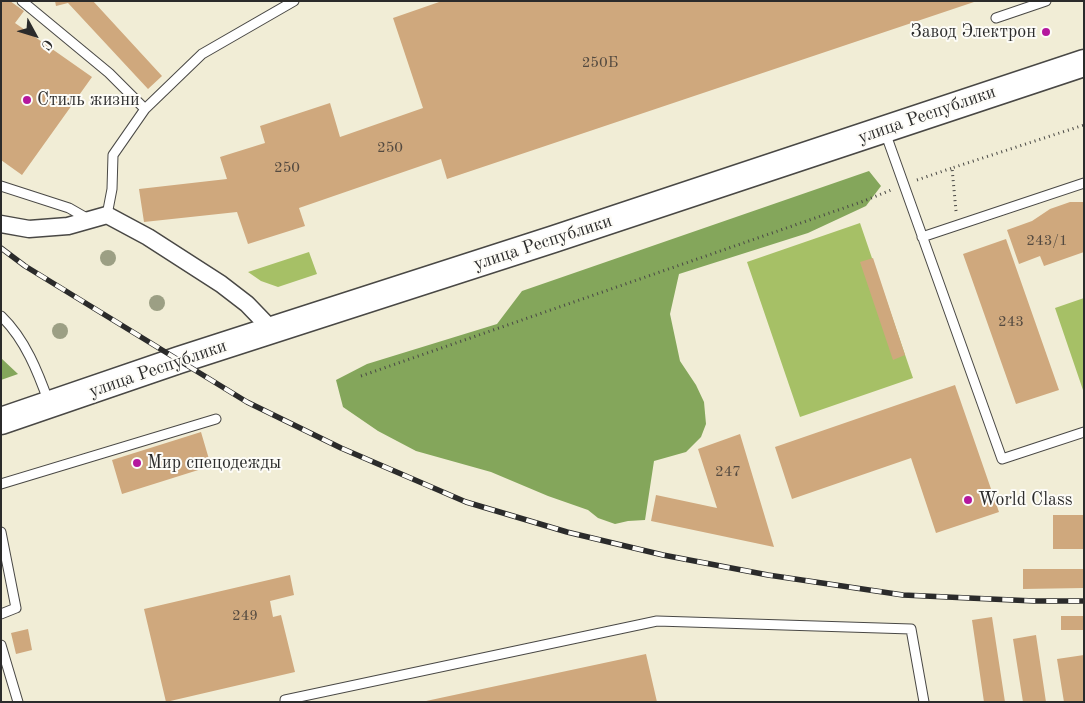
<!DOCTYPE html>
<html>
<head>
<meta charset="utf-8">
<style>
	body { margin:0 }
	#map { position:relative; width:1085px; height:703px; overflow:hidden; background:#f1edd6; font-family:"Old Standard TT",serif }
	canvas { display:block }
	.frame { position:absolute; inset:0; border:2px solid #2b2b2b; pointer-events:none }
	.north { position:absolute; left:10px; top:10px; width:50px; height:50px; -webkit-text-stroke:4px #fdfcf7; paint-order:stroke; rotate:129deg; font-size:14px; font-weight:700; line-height:20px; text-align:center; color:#2b2b2b }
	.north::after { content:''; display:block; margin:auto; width:18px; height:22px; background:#2b2b2b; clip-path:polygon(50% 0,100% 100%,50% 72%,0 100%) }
</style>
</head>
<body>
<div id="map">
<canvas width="1085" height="703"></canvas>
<div class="frame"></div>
<div class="north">С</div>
</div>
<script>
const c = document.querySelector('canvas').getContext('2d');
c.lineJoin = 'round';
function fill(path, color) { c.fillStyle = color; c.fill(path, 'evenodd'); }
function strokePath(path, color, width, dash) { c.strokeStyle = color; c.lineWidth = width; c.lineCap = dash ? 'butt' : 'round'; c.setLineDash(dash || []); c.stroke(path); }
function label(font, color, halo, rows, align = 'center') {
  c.font = font + ' "Old Standard TT",serif'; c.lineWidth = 4; c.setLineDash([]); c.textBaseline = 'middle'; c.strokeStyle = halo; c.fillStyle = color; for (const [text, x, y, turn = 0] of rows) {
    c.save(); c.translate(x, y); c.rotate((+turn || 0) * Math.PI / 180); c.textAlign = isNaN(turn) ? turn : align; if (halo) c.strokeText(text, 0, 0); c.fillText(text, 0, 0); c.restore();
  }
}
fill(new Path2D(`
	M860 223 913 378 800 417 747 262Z
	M309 252 317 274 278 287 261 281 248 272Z
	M1084 298V393L1055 308Z`), '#a6c066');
fill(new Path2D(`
	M869 171 881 186 866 206 808 233 679 274 670 314 680 361 696 385 704 402 706 424 701 437 686 452 654 461 645 520 628 521 615 524 598 518 588 510 548 496 491 472 416 451 378 431 343 407 336 380 367 364 497 324 522 291Z
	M1 358 18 374 1 380Z`), '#84a65b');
fill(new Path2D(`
	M1 1H10L24 11 15 23 92 77 22 175 1 160Z
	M55 1H93L162 76 148 89 68 3 56 6Z
	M442 1H974V2L447 179 441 159 299 208 305 226 248 244 237 212 144 222 139 189 227 179 220 157 265 143 260 126 330 103 340 137 423 108 393 18Z
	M1070 202H1084V252L1044 266 1040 256 1019 264 1007 230 1032 221 1050 209Z
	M1006 239 1059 390 1016 404 963 254Z
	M873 258 905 355 893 360 860 262Z
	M955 385 999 512 936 533 911 458 792 499 775 447Z
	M201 432 211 466 122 494 112 460Z
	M740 434 774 547 651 521 656 495 717 508 698 449Z
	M1053 515H1084V549H1053Z
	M1023 569H1084V588L1023 589Z
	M290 575 294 595 270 601 273 617 281 615 295 672 166 702 144 609Z
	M1061 616H1084V630H1061Z
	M992 617 1005 702H984L972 620Z
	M28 629 32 650 16 654 11 633Z
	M1036 635 1046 702H1023L1013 639Z
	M646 654 657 702H427L426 701Z
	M1084 655V702H1064L1057 659Z`), '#cfa87d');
const service = new Path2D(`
	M22 1 109 73 145 109
	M996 18 1046 1
	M885 132 1002 459 1084 432
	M1 186 69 208 90 220
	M107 215 112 189 113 155 145 109 202 54 294 1
	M922 237 1084 183
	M1 316C25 339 38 372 49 403
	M1 484 216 419
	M1 532 16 608 1 614
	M1 645 18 702
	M285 702V700L657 621 911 629 924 702`);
const minor = new Path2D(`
	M1 224 29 229 68 226 107 215 148 237 221 284 247 304 273 331`);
const primary = new Path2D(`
	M1 421 179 360 554 239 1084 63`);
strokePath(service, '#494845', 11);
strokePath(minor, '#494845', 19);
strokePath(primary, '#494845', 29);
strokePath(new Path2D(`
	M917 180 952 168
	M956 211 952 168 1084 125
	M361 376 864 201 891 190`), '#494845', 3, [1, 4]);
strokePath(service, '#fff', 9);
strokePath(minor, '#fff', 16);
strokePath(primary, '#fff', 26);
const rail = new Path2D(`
	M1 248 25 266 247 402 341 448 466 502 567 532 663 555 768 575 903 595 1034 601H1084`);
strokePath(rail, '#2b2b2b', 5.5);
strokePath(rail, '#fdfcf7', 4, [11]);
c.fillStyle = '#9c9f84';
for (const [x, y] of [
	[108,258],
	[157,303],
	[60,331]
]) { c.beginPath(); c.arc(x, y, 8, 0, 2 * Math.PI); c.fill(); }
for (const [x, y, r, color] of [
	[1046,32,5,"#b5179e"],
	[27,100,5,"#b5179e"],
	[137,463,5,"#b5179e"],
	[968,500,5,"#b5179e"]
]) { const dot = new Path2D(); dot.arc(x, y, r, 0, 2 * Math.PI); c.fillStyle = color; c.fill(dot); strokePath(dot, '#fdfcf7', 2); }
label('15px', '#544a40', null, [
	["250Б",600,63],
	["250",390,148],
	["250",287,168],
	["243/1",1047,241],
	["243",1011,322],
	["247",728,472],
	["249",245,616]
]);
label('18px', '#2b2b2b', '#fdfcf7', [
	["Завод Электрон",1036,32,"right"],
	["Стиль жизни",37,100],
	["Мир спецодежды",147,463],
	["World Class",978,500]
], 'left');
label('18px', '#2b2b2b', '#fdfcf7', [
	["улица Республики",927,115,-19],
	["улица Республики",543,243,-18],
	["улица Республики",158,369,-19]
]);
</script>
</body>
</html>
